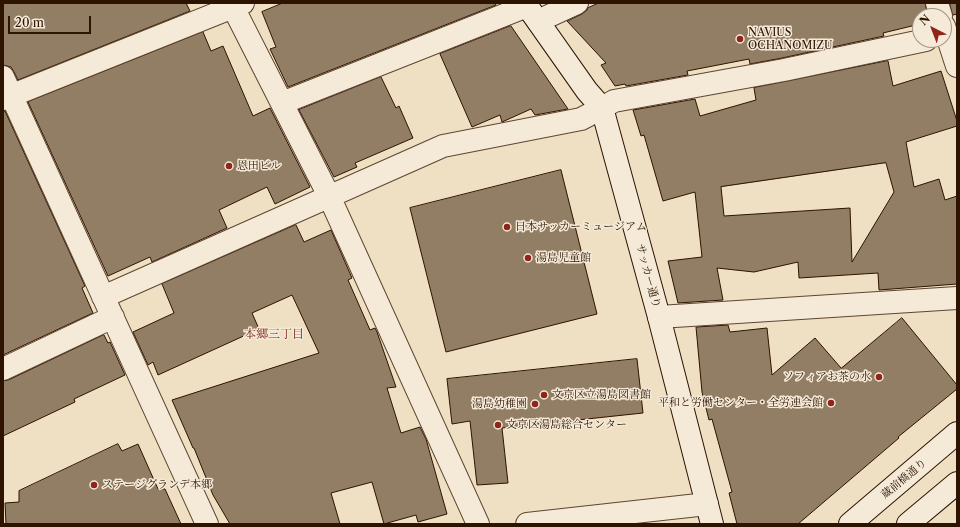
<!DOCTYPE html>
<html>
<head>
<meta charset="utf-8">
<style>
	body { margin:0 }
	#map { position:relative; width:960px; height:527px; overflow:hidden; background:#efdfc3; font-family:"Libre Caslon Text",serif }
	canvas { display:block }
	.frame { position:absolute; inset:0; border:4px solid #2d1300; pointer-events:none }
	.north { position:absolute; left:912px; top:8px; width:40px; height:40px; box-sizing:border-box; background:#f5ead8; border:1px solid #a59482; border-radius:50%; rotate:318deg; font-size:11px; font-weight:700; line-height:16px; text-align:center; color:#2d1300 }
	.north::after { content:''; display:block; margin:auto; width:14px; height:18px; background:#8f2418; clip-path:polygon(50% 0,100% 100%,50% 72%,0 100%) }
	.scale { position:absolute; left:8px; top:16px; width:83px; height:18px; box-sizing:border-box; border:2px solid #2d1300; border-top:0; padding-left:5px; font-size:12px; line-height:14px; white-space:nowrap; color:#2d1300; -webkit-text-stroke:3px #f5ead8; paint-order:stroke }
</style>
</head>
<body>
<div id="map">
<canvas width="960" height="527"></canvas>
<div class="frame"></div>
<div class="north">N</div>
<div class="scale">20 m</div>
</div>
<script>
const c = document.querySelector('canvas').getContext('2d');
c.lineJoin = 'round';
function fill(path, color) { c.fillStyle = color; c.fill(path, 'evenodd'); }
function strokePath(path, color, width, dash) { c.strokeStyle = color; c.lineWidth = width; c.lineCap = dash ? 'butt' : 'round'; c.setLineDash(dash || []); c.stroke(path); }
function label(font, color, halo, rows, align = 'center') {
  c.font = font + ' "Libre Caslon Text","Noto Serif JP",serif'; c.lineWidth = 3; c.setLineDash([]); c.textBaseline = 'middle'; c.strokeStyle = halo; c.fillStyle = color; for (const [text, x, y, turn = 0] of rows) {
    c.save(); c.translate(x, y); c.rotate((+turn || 0) * Math.PI / 180); c.textAlign = isNaN(turn) ? turn : align; if (halo) c.strokeText(text, 0, 0); c.fillText(text, 0, 0); c.restore();
  }
}
const building = new Path2D(`
	M3 3H186L190 11 18 80 14 72 11 67 3 65Z
	M283 3H495L496 5 288 87 270 49 276 47 262 12Z
	M599 3H925L928 16H920V24L883 33 884 36 782 58 750 64 749 59 687 71 688 75 626 86 625 84 615 86 601 65 606 63 567 21 582 14 587 10 588 8Z
	M950 3H957V14L953 15Z
	M511 26 568 109 535 115 531 109 502 122 500 115 472 127 440 54Z
	M203 32 211 51 223 46 253 116 270 108 310 187 275 204 267 187 219 210 227 228 152 262 150 257 108 276 28 102Z
	M888 61 893 86 941 71 957 121V126L906 142 914 187 939 179 945 200 957 196V284L879 290 878 273 799 278 798 262 754 272 717 268 723 300 678 303 668 261 702 257 695 192 663 201 644 135 641 136 633 110 695 99 700 116 756 100 754 88ZM886 163 894 192 852 262 850 208 724 216 721 187Z
	M381 77 396 108 399 106 413 138 355 163 357 167 334 177 299 110Z
	M3 111H5L85 286 82 288 93 313 3 355Z
	M561 170 597 314 446 352 410 208Z
	M296 225 304 242 331 230 352 278 348 280 370 330 375 328 377 332 396 387 387 388 401 433 420 427 426 439 447 514 418 522 416 515 384 524 372 482 331 493 340 524H230L213 495 194 448H193L172 400 319 353 292 295 252 313 259 329 158 375 153 362 148 365 133 332 174 313 162 284Z
	M902 318 957 385V389L898 437 899 438 798 524H737L729 493 732 492 712 419 709 420 702 392 696 327 728 325 730 332 767 328 772 375 815 338 841 368Z
	M104 335 108 343 110 342 125 375 74 399 75 402 3 436V381L8 380Z
	M637 359 643 413 502 428 508 483 477 485 470 421 452 424 447 379Z
	M118 444 122 451 138 444 158 489H165L181 524H6L5 503 19 502V491Z`);
fill(building, '#927d65');
strokePath(building, '#2d1300', 1);
const street = new Path2D(`
	M231 3 329 196 478 524
	M937 3 941 16
	M538 21 577 3
	M944 26 957 66
	M3 77 207 524
	M3 99 243 3
	M282 103 527 6
	M103 297 443 146 581 119 602 108 614 101 784 70 926 40
	M659 317 957 298
	M3 369 113 317
	M527 524 707 504`);
const secondary = new Path2D(`
	M525 3 587 91 602 108 659 317 712 524
	M850 524 957 433
	M908 524 957 483`);
strokePath(street, '#5e4631', 24);
strokePath(secondary, '#2d1300', 24);
strokePath(street, '#f5ead8', 22);
strokePath(secondary, '#f5ead8', 22);
for (const [x, y, r, color] of [
	[740,39,4,"#8f2418"],
	[229,166,4,"#8f2418"],
	[507,227,4,"#8f2418"],
	[528,258,4,"#8f2418"],
	[879,377,4,"#8f2418"],
	[544,395,4,"#8f2418"],
	[831,403,4,"#8f2418"],
	[535,404,4,"#8f2418"],
	[498,425,4,"#8f2418"],
	[94,485,4,"#8f2418"]
]) { const dot = new Path2D(); dot.arc(x, y, r, 0, 2 * Math.PI); c.fillStyle = color; c.fill(dot); strokePath(dot, '#f5ead8', 1.5); }
label('11px', '#2d1300', '#f5ead8', [
	["NAVIUS",748,33],
	["OCHANOMIZU",748,46],
	["恩田ビル",237,166],
	["日本サッカーミュージアム",515,227],
	["湯島児童館",536,258],
	["ソフィアお茶の水",871,377,"right"],
	["文京区立湯島図書館",552,395],
	["平和と労働センター・全労連会館",823,403,"right"],
	["湯島幼稚園",527,404,"right"],
	["文京区湯島総合センター",506,425],
	["ステージグランデ本郷",102,485]
], 'left');
label('11px', '#2d1300', '#f5ead8', [
	["サッカー通り",648,276,75],
	["蔵前橋通り",904,479,-40]
]);
label('12px', '#7a1f14', '#f5ead8', [
	["本郷三丁目",274,335]
]);
</script>
</body>
</html>
